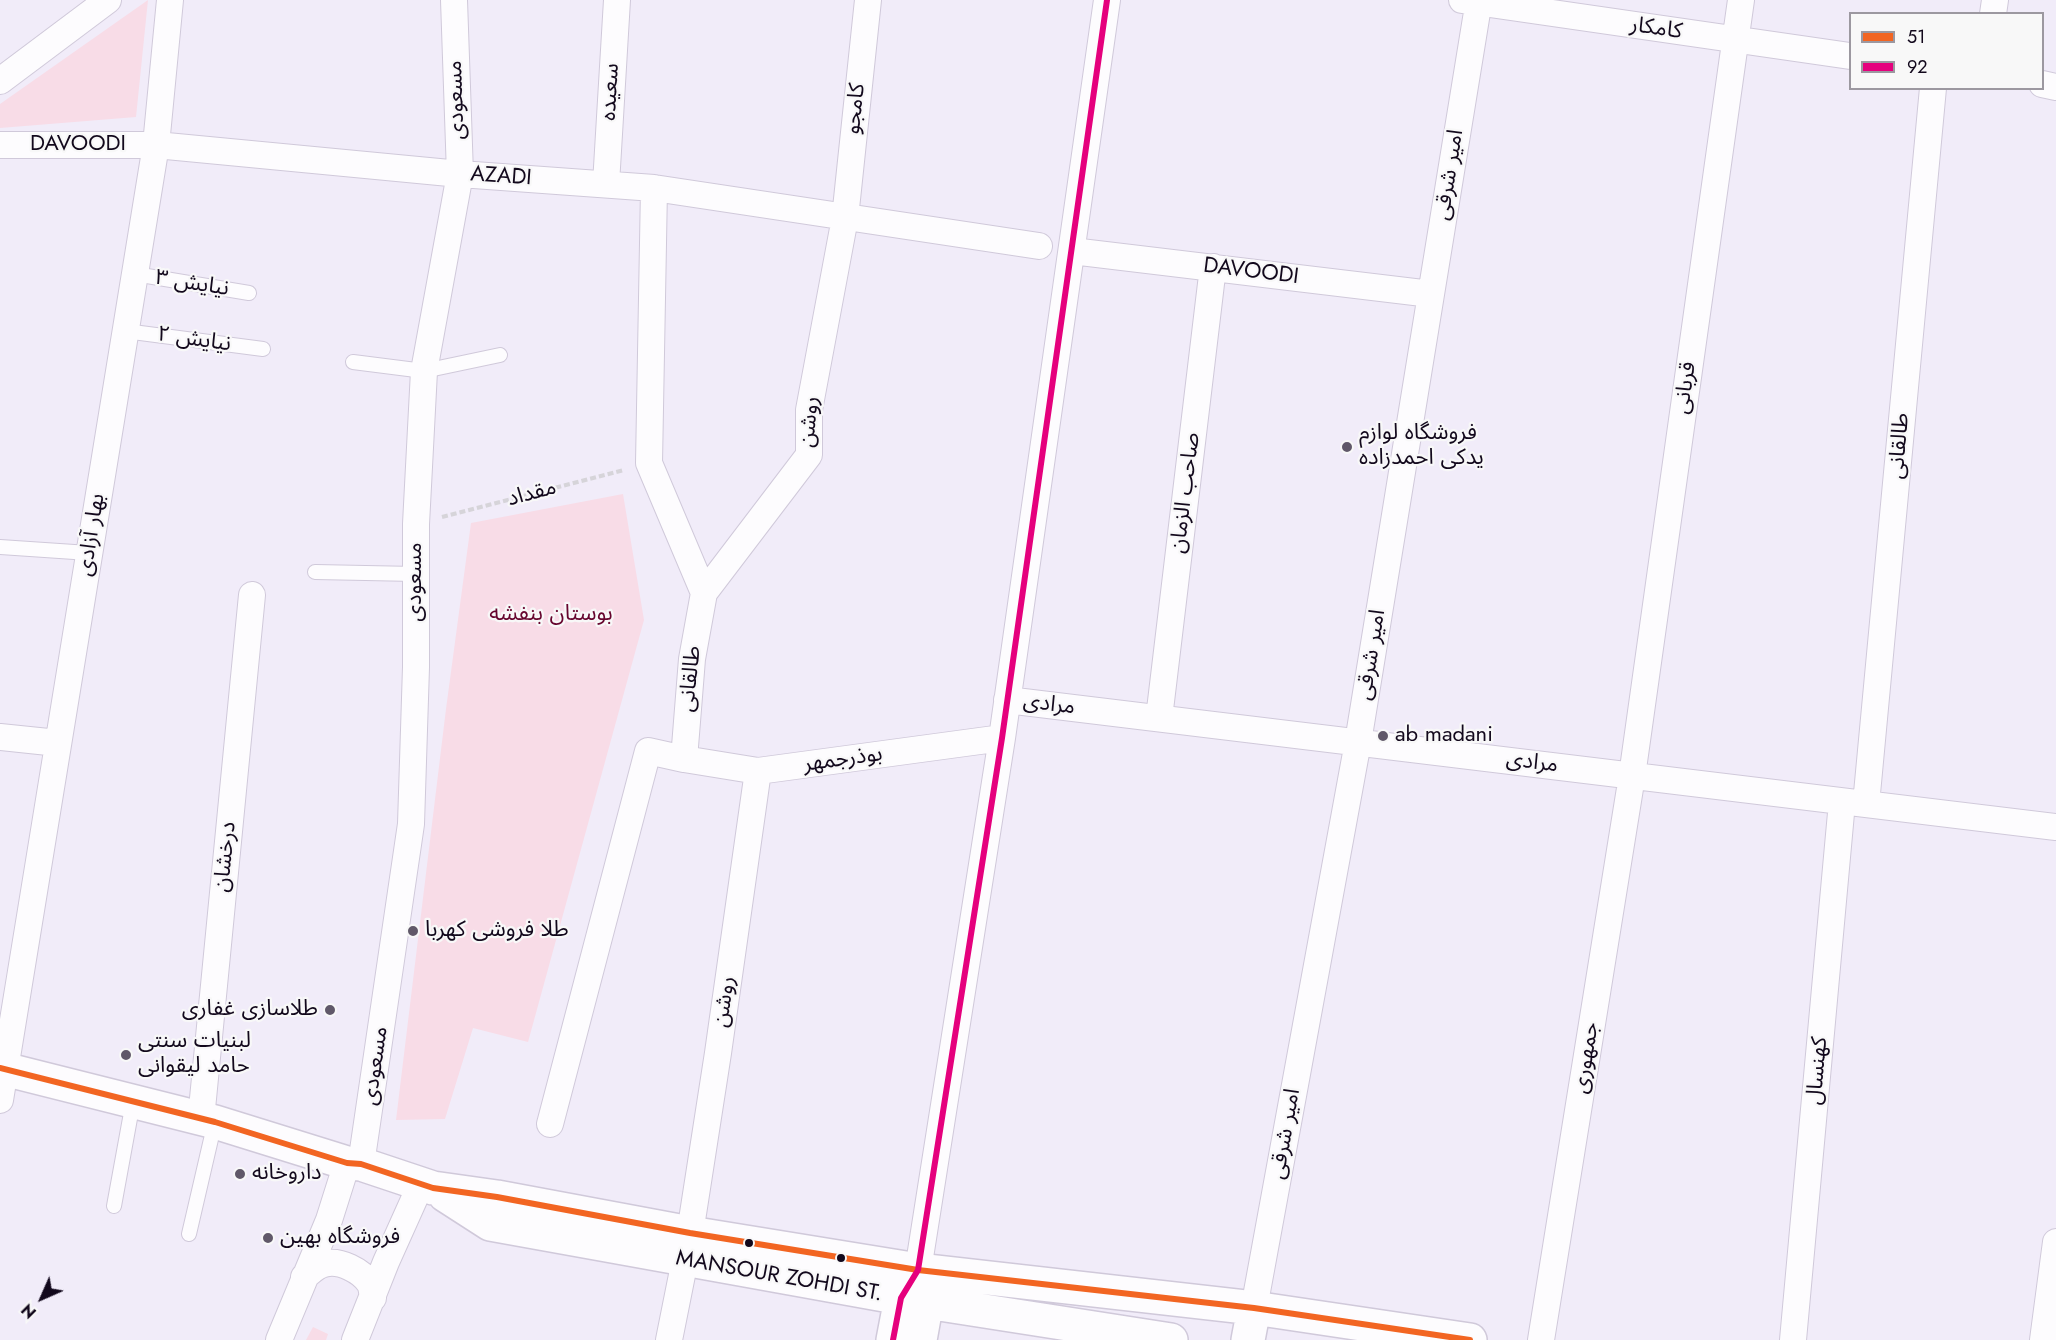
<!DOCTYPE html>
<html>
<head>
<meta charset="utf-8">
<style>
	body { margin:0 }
	#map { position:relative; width:2056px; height:1340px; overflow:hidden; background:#f1ecf9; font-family:Jost,sans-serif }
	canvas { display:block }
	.legend { position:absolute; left:1849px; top:12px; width:195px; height:78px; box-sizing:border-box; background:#f8f8f8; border:2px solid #9c98a0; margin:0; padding:8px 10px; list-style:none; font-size:18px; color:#12081c }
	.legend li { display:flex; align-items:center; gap:12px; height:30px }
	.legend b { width:30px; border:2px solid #9c98a0 }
	.north { position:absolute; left:12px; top:1268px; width:60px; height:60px; -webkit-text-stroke:4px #f8f8f8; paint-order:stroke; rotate:225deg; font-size:16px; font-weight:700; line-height:24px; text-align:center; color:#12081c }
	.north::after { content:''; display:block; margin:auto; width:21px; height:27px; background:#12081c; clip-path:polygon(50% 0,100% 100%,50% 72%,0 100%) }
</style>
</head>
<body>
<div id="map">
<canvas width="2056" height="1340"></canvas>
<ul class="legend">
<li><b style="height:8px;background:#f26522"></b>51</li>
<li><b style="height:8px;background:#e5007d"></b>92</li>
</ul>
<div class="north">N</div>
</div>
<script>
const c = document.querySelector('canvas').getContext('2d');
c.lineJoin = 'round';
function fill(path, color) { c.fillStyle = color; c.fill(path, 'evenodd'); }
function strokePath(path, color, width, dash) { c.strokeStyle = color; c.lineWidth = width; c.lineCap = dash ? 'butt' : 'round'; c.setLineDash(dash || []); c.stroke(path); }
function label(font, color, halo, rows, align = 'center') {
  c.font = font + ' Jost,"Noto Sans Arabic",sans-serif'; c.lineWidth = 4.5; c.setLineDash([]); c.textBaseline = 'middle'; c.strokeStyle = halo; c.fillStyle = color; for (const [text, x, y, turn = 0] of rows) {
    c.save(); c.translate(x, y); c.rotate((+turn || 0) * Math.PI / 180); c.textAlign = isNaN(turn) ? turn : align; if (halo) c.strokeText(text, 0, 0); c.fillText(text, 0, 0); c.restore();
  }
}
fill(new Path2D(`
	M148 0 136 117 0 128V104Z
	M623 494 644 620 528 1042 473 1028 445 1119 396 1120 446 709 471 523Z
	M313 1327 328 1334 326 1340H306Z`), '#f8dce7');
const service = new Path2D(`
	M135 274 249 293
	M125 331 263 349
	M353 362 424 371 500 355
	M0 547 89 553
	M315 572 416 574
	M114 1206 133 1102
	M189 1234 215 1122`);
const minor = new Path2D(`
	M1462 0 1850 56
	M1993 14 1995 0
	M0 81 108 0
	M2042 84 2056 87
	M0 145H156L460 174 654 188 1039 246
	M606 184 617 0
	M1072 251 1431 294
	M704 593 809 455V410L845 218 868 0
	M1007 700 2056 827
	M1159 718 1213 267
	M0 737 58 743
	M684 759 758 771 1002 738
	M1866 804 1933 88
	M0 1100 156 145 170 0
	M201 1119 252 595
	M550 1124 648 751 684 759 692 659 704 593 649 463 654 188
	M361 1164 411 824 416 667V524L424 371 460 174 454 0
	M690 1233 718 1053 758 771
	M918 1270 1002 738 1107 0
	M304 1277C311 1272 316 1266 324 1264 339 1259 362 1271 370 1284 372 1288 372 1293 373 1298
	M1254 1308 1358 742 1479 0
	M279 1340 329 1220 347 1163
	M355 1340 386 1262 421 1184
	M669 1340 685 1260
	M1541 1340 1632 776 1741 0
	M1793 1340 1842 802
	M2043 1340 2056 1242`);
const secondary = new Path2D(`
	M0 1068 215 1122 347 1163 361 1164 433 1188 497 1197 690 1233 918 1270 1254 1308 1470 1340
	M445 1195 490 1224 901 1298 1171 1340
	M893 1340 901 1298 913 1279
	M920 1340 927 1301 921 1280
	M1248 1340 1254 1308`);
strokePath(service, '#d0c9da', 16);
strokePath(minor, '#d0c9da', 28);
strokePath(secondary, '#d0c9da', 36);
strokePath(new Path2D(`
	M442 517 624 470`), '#d6d4d9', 4, [6, 3]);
strokePath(service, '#fdfcfe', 14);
strokePath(minor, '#fdfcfe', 26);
strokePath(secondary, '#fdfcfe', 33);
strokePath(new Path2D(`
	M0 1068 215 1122 347 1163 361 1164 433 1188 497 1197 690 1233 918 1270 1254 1308 1470 1340`), '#f26522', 6);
strokePath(new Path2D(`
	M893 1340 901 1298 918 1270 1002 738 1107 0`), '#e5007d', 6);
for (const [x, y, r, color] of [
	[1347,447,6,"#605869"],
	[1383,736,6,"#605869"],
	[413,931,6,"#605869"],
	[330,1010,6,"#605869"],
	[126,1055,6,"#605869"],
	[240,1174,6,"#605869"],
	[268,1238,6,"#605869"],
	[749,1243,5,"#12081c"],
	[841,1258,5,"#12081c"]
]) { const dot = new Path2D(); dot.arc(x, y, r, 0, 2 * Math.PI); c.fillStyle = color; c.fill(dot); strokePath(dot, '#f8f8f8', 2); }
label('22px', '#12081c', '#f8f8f8', [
	["کامکار",1656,29,8],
	["سعیده",611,92,-87],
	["مسعودی",457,100,-92],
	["کامجو",856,109,-84],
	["DAVOODI",78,145],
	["امیر شرقی",1450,175,-81],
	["AZADI",501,177,4],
	["DAVOODI",1251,272,7],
	["نیایش ۳",192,284,9],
	["نیایش ۲",194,340,8],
	["قربانی",1686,388,-82],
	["روشن",810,422,-85],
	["طالقانی",1900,446,-85],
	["صاحب الزمان",1186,493,-83],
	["مقداد",532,494,-15],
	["بهار آزادی",92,535,-81],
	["مسعودی",416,582,-90],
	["امیر شرقی",1372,655,-81],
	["طالقانی",691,679,-84],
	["مرادی",1049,705,7],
	["بوذرجمهر",843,760,-8],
	["مرادی",1532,763,7],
	["درخشان",226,857,-84],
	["روشن",725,1002,-82],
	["جمهوری",1587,1058,-81],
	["مسعودی",376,1066,-82],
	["کهنسال",1818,1071,-85],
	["امیر شرقی",1286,1134,-80],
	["MANSOUR ZOHDI ST.",779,1277,10]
]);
label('22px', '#12081c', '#f8f8f8', [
	["فروشگاه لوازم",1359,434],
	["یدکی احمدزاده",1359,459],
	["ab madani",1395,736],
	["طلا فروشی کهربا",425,931],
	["طلاسازی غفاری",318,1010,"right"],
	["لبنیات سنتی",138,1042],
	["حامد لیقوانی",138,1067],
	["داروخانه",252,1174],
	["فروشگاه بهین",280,1238]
], 'left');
label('22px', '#66052e', '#f8f8f8', [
	["بوستان بنفشه",551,615]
]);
</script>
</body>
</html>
